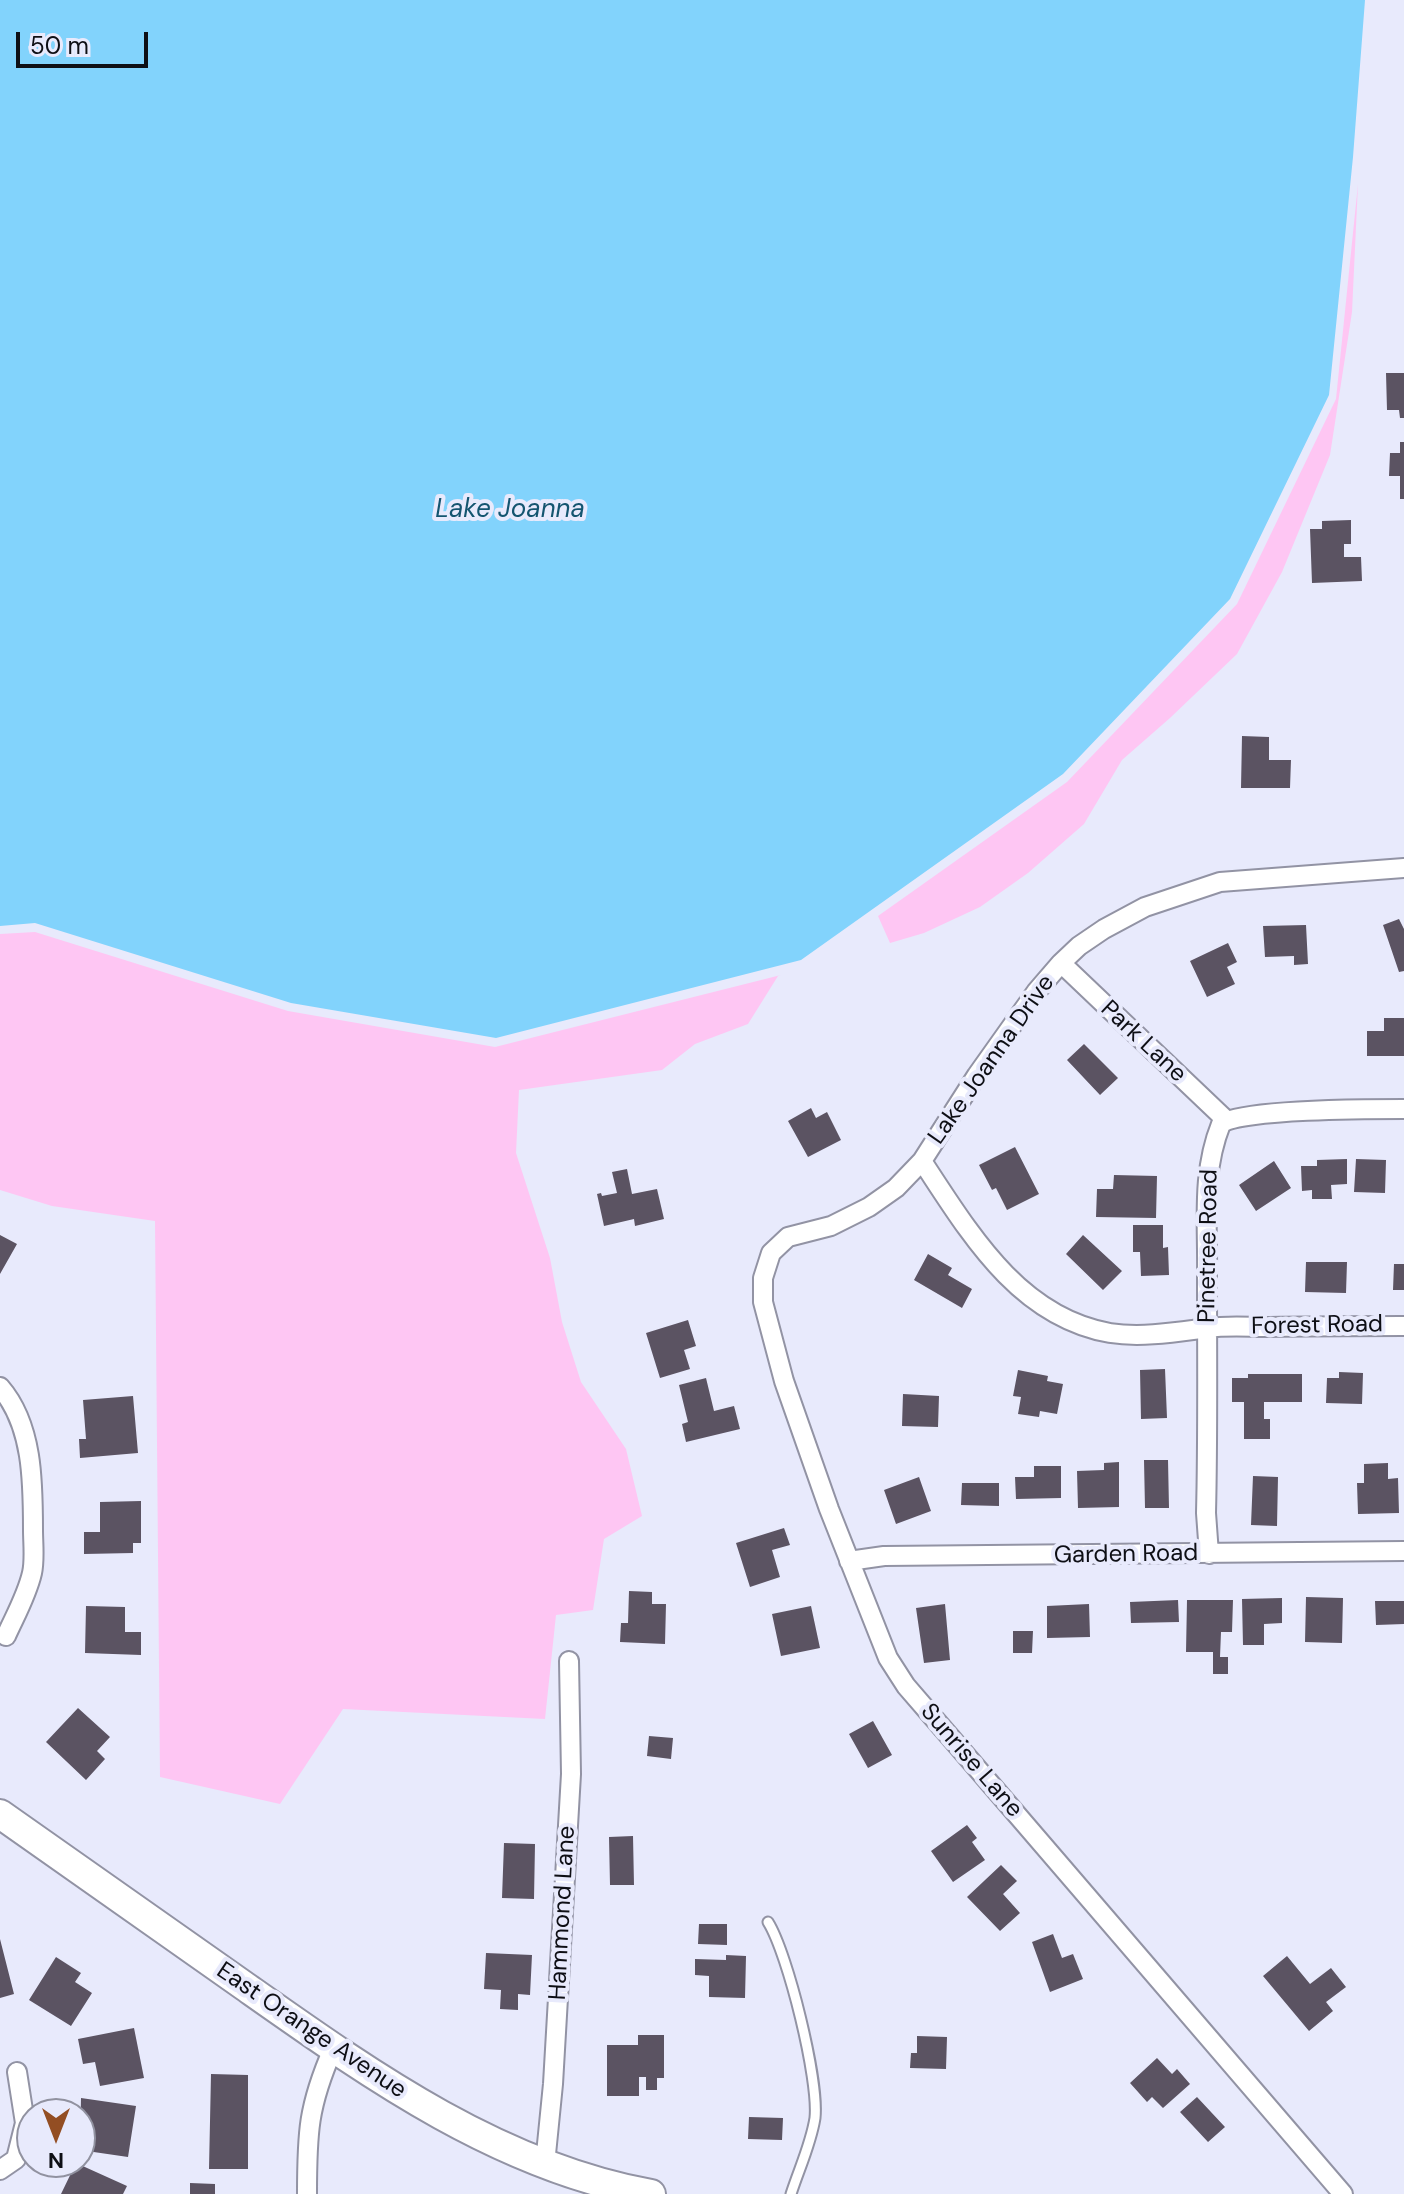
<!DOCTYPE html>
<html>
<head>
<meta charset="utf-8">
<style>
	body { margin:0 }
	#map { position:relative; width:1404px; height:2194px; overflow:hidden; background:#e8eafc; font-family:"DM Sans",sans-serif }
	canvas { display:block }
	.north { position:absolute; left:16px; top:2098px; width:80px; height:80px; box-sizing:border-box; background:#e8eafc; border:2px solid #9192a0; border-radius:50%; rotate:180deg; font-size:22px; font-weight:700; line-height:32px; text-align:center; color:#0e0f15 }
	.north::after { content:''; display:block; margin:auto; width:28px; height:36px; background:#934e23; clip-path:polygon(50% 0,100% 100%,50% 72%,0 100%) }
	.scale { position:absolute; left:16px; top:32px; width:132px; height:36px; box-sizing:border-box; border:4px solid #0e0f15; border-top:0; padding-left:10px; font-size:24px; line-height:28px; white-space:nowrap; color:#0e0f15; -webkit-text-stroke:6px #e8eafc; paint-order:stroke }
</style>
</head>
<body>
<div id="map">
<canvas width="1404" height="2194"></canvas>
<div class="north">N</div>
<div class="scale">50 m</div>
</div>
<script>
const c = document.querySelector('canvas').getContext('2d');
c.lineJoin = 'round';
function fill(path, color) { c.fillStyle = color; c.fill(path, 'evenodd'); }
function strokePath(path, color, width, dash) { c.strokeStyle = color; c.lineWidth = width; c.lineCap = dash ? 'butt' : 'round'; c.setLineDash(dash || []); c.stroke(path); }
function label(font, color, halo, rows, align = 'center') {
  c.font = font + ' "DM Sans",sans-serif'; c.lineWidth = 8; c.setLineDash([]); c.textBaseline = 'middle'; c.strokeStyle = halo; c.fillStyle = color; for (const [text, x, y, turn = 0] of rows) {
    c.save(); c.translate(x, y); c.rotate((+turn || 0) * Math.PI / 180); c.textAlign = isNaN(turn) ? turn : align; if (halo) c.strokeText(text, 0, 0); c.fillText(text, 0, 0); c.restore();
  }
}
fill(new Path2D(`
	M1358 184 1352 312 1330 455 1282 572 1237 654 1170 718 1122 760 1084 824 1028 873 980 907 924 933 890 943 878 916 1067 782 1237 604 1336 399Z
	M35 932 288 1011 495 1047 781 975 778 976 748 1024 695 1044 662 1070 519 1090 516 1153 550 1258 562 1322 581 1382 626 1449 642 1516 604 1539 593 1610 556 1615 545 1719 343 1709 280 1804 160 1777 155 1221 52 1206 0 1190V934Z`), '#fec6f3');
fill(new Path2D(`
	M0 0H1365L1353 157 1329 395 1230 599 1063 774 801 960 496 1038 291 1003 35 923 0 926Z`), '#82d3fc');
fill(new Path2D(`
	M1386 373H1404V418H1400L1399 410H1387Z
	M1400 442H1404V499H1400V476H1389L1390 453H1400Z
	M1351 520V544H1344V557H1361L1362 581 1312 583 1310 529H1322V521Z
	M1242 736 1269 737V760H1291L1290 788H1241Z
	M1399 919 1404 929V971L1399 972 1383 925Z
	M1306 925 1308 964 1294 965V956L1265 957 1263 926Z
	M1228 943 1237 962 1227 967 1235 984 1207 997 1190 961Z
	M1384 1018H1404V1056H1367V1031H1384Z
	M1084 1044 1118 1078 1100 1095 1067 1060Z
	M811 1108 816 1118 827 1112 841 1140 808 1157 788 1121Z
	M1015 1147 1039 1194 1007 1210 996 1188 992 1190 979 1165Z
	M1347 1159V1184L1331 1185 1332 1199H1312V1190L1302 1191 1301 1166H1317V1160Z
	M1356 1159 1386 1160 1385 1193 1354 1192Z
	M1274 1161 1291 1188 1256 1211 1239 1185Z
	M627 1169 632 1194 657 1189 664 1219 635 1226 634 1219 604 1226 597 1194 601 1193 602 1196 617 1193 612 1172Z
	M1114 1175 1157 1176 1156 1218 1096 1217 1097 1189H1113Z
	M1133 1225H1163V1248L1168 1247 1169 1275 1141 1276 1140 1252H1133Z
	M0 1235 17 1244 0 1274Z
	M1083 1235 1122 1271 1103 1290 1066 1254Z
	M928 1254 952 1268 948 1275 972 1289 962 1308 914 1280Z
	M1306 1262H1347L1346 1293 1305 1292Z
	M1394 1264H1404V1290H1393Z
	M688 1320 696 1346 684 1350 690 1369 660 1378 646 1333Z
	M1165 1369 1167 1418 1141 1419 1140 1370Z
	M1018 1370 1048 1376 1047 1381 1063 1384 1057 1414 1040 1411 1039 1417 1018 1414 1021 1397 1013 1396Z
	M1339 1372 1363 1373 1362 1404 1326 1403 1327 1378H1339Z
	M1248 1374H1302V1402H1264V1419H1270V1439H1244V1402H1232V1378H1248Z
	M706 1378 714 1411 734 1406 740 1429 686 1442 682 1424 688 1422 679 1385Z
	M903 1394 939 1396 938 1427 902 1426Z
	M133 1396 138 1453 80 1458 79 1439H86L83 1400Z
	M1144 1460H1168L1169 1508H1145Z
	M1119 1462V1507L1078 1508 1077 1471 1104 1470V1463Z
	M1388 1463V1479L1398 1478 1399 1513 1358 1514 1357 1483H1364V1464Z
	M1034 1466H1061V1498L1016 1499 1015 1477H1034Z
	M1253 1476 1278 1477 1277 1526 1251 1525Z
	M919 1477 931 1511 896 1524 884 1490Z
	M962 1483H999V1506L961 1505Z
	M141 1501V1543H133V1553L84 1554V1532H100V1502Z
	M784 1528 790 1545 772 1550 780 1577 750 1587 736 1543Z
	M629 1591 652 1592V1604H666L665 1644 620 1642 621 1623H628Z
	M1306 1597 1343 1598 1342 1643 1305 1642Z
	M1282 1598V1623L1264 1624V1645H1243L1242 1599Z
	M1178 1600 1179 1622 1131 1623 1130 1602Z
	M1187 1600H1233L1232 1632H1221L1220 1657H1228V1674H1213V1652H1186Z
	M1375 1601H1404V1624L1376 1625Z
	M945 1604 950 1660 924 1663 916 1608Z
	M1089 1604 1090 1637 1047 1638V1606Z
	M86 1606 125 1607V1632H141V1655L85 1653Z
	M811 1606 820 1648 781 1656 772 1614Z
	M1013 1631H1033L1032 1653H1013Z
	M78 1708 110 1737 97 1751 105 1759 86 1780 46 1742Z
	M873 1721 892 1755 868 1768 849 1734Z
	M649 1736 673 1738 671 1759 647 1756Z
	M967 1825 977 1838 972 1842 985 1860 953 1882 931 1851Z
	M633 1836 634 1885H610L609 1837Z
	M504 1843 535 1844 534 1899 502 1898Z
	M1001 1865 1017 1881 1003 1894 1020 1913 1000 1931 967 1897Z
	M699 1924H727V1945L698 1944Z
	M1053 1934 1062 1958 1073 1954 1083 1979 1050 1992 1032 1942Z
	M0 1939 14 1994 0 1998Z
	M486 1953 532 1955 530 1995 518 1994V2010L500 2009 501 1990 484 1989Z
	M726 1955 746 1956 745 1998 709 1997V1976L695 1975V1959L726 1960Z
	M1287 1956 1310 1984 1331 1968 1346 1987 1326 2002 1333 2011 1309 2031 1263 1976Z
	M56 1957 81 1973 75 1982 92 1993 71 2026 29 2000Z
	M134 2028 144 2078 100 2086 95 2062 83 2064 78 2039Z
	M638 2035H664V2078H657V2090H646V2077H639V2096H607V2045H638Z
	M917 2036 947 2037 946 2069 910 2068 911 2053H917Z
	M1157 2058 1172 2074 1177 2069 1190 2084 1163 2108 1152 2097 1147 2102 1130 2083Z
	M211 2074 248 2075V2169H209Z
	M1197 2097 1225 2127 1208 2142 1180 2112Z
	M81 2098 136 2106 128 2157 80 2150Z
	M749 2117 783 2118 782 2140 748 2139Z
	M76 2163 127 2186 123 2194H61Z
	M190 2183 215 2184V2194H190Z`), '#5b5362');
const service = new Path2D(`
	M768 1922C788 1954 819 2080 815 2118 811 2144 799 2169 791 2194`);
const minor = new Path2D(`
	M1061 963 1226 1120
	M922 1161C969 1232 1018 1317 1110 1333 1142 1338 1177 1332 1208 1328 1228 1325 1249 1327 1269 1327 1314 1326 1359 1326 1404 1326
	M0 1387C33 1425 33 1482 33 1530 33 1544 35 1560 32 1573 27 1595 15 1616 6 1636
	M1209 1554 1206 1513C1208 1434 1207 1354 1207 1275 1208 1222 1201 1174 1221 1124 1238 1109 1374 1109 1404 1109
	M849 1561 884 1556 1404 1551
	M545 2164 553 2084 571 1774 569 1661
	M0 2170 16 2159 25 2123 17 2072
	M307 2194C307 2133 308 2106 333 2049
	M1343 2194 951 1738 906 1686 888 1658 829 1509 784 1381 763 1302V1278L771 1253 788 1237 831 1226 869 1207 896 1188 922 1161 977 1075 1036 992 1061 963 1079 946 1104 929 1145 907 1220 882 1404 868`);
const primary = new Path2D(`
	M0 1814C81 1871 162 1928 243 1985 368 2073 497 2166 651 2194`);
strokePath(service, '#9293a4', 13);
strokePath(minor, '#9293a4', 22);
strokePath(primary, '#9293a4', 32);
strokePath(service, '#fff', 9);
strokePath(minor, '#fff', 18);
strokePath(primary, '#fff', 28);
label('24px', '#0e0f15', '#e8eafc', [
	["Park Lane",1143,1042,43],
	["Lake Joanna Drive",992,1060,-55],
	["Pinetree Road",1209,1246,-89],
	["Forest Road",1317,1326,-1],
	["Garden Road",1126,1555,-1],
	["Sunrise Lane",971,1761,49],
	["Hammond Lane",563,1913,-87],
	["East Orange Avenue",311,2031,34]
]);
label('italic 26px', '#145570', '#e8eafc', [
	["Lake Joanna",510,510]
]);
</script>
</body>
</html>
